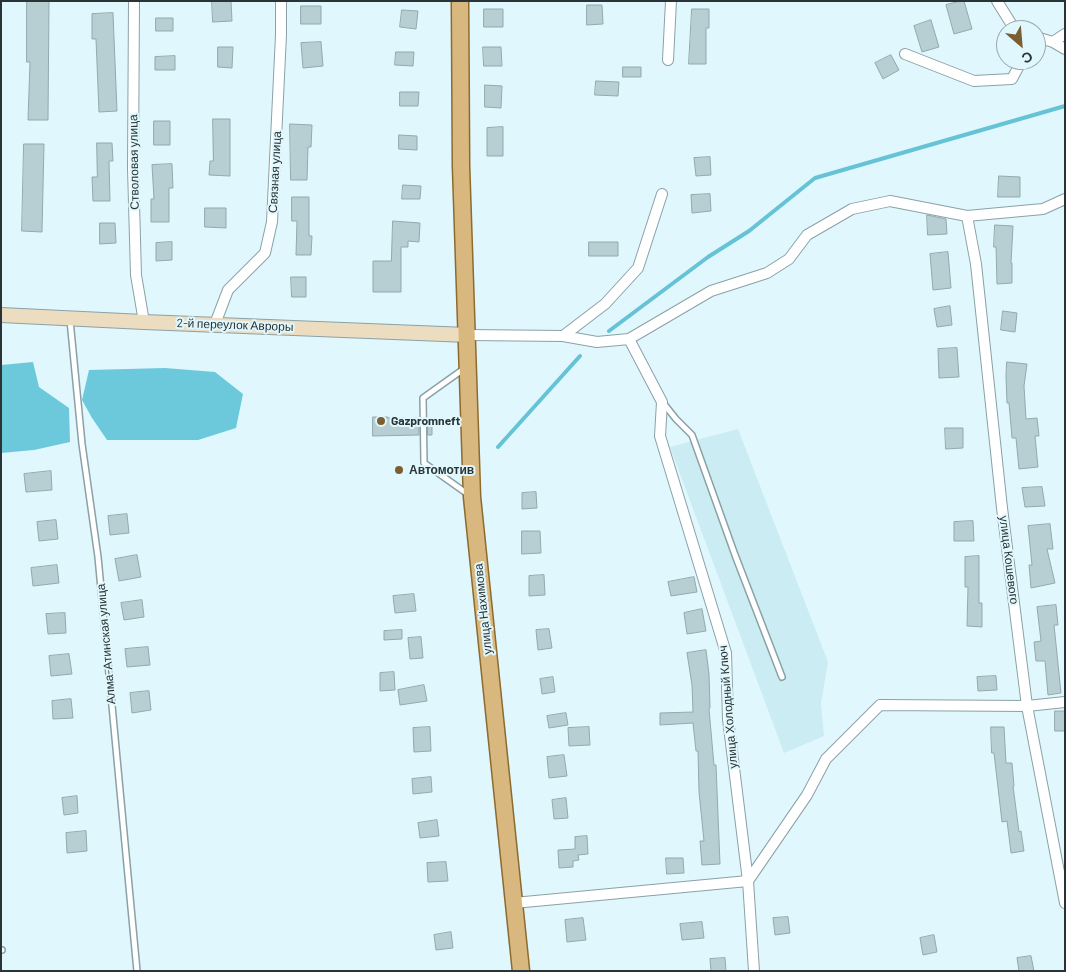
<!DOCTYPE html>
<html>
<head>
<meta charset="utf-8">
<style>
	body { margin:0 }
	#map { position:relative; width:1066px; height:972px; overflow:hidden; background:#e0f8fd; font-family:Barlow,sans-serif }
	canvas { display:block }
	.frame { position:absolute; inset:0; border:2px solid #2a3335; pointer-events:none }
	.north { position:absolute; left:996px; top:20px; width:50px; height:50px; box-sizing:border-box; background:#e0f8fd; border:1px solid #97a9ad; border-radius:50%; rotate:153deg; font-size:14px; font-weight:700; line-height:20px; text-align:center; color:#2a3335 }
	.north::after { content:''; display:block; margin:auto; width:18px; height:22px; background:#7b5e31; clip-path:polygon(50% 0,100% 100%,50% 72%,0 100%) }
</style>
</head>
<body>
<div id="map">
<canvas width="1066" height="972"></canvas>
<div class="frame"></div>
<div class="north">С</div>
</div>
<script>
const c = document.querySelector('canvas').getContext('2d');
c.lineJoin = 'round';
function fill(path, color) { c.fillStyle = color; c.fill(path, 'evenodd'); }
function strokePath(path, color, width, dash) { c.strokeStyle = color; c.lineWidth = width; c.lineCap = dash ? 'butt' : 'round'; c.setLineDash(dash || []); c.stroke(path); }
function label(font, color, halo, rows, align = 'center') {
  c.font = font + ' Barlow,sans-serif'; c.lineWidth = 4; c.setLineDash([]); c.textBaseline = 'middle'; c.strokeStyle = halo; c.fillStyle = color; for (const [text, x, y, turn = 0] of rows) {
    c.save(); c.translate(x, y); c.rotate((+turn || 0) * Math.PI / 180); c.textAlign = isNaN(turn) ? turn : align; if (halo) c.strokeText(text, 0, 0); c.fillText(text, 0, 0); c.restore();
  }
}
fill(new Path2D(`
	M738 429 828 662 821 703 824 736 784 753 670 447Z`), '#cbecf3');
fill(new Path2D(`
	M33 362 39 387 69 408 70 442 34 450 1 453V365Z
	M165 368 215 372 243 394 236 428 198 440H107L92 418 82 400 89 370Z`), '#6cc9db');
strokePath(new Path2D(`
	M609 331 708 257 749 231 815 178 1065 106
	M498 447 580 356`), '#66c3d5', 4);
const building = new Path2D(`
	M27 1H49L48 120H28L30 62H27Z
	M212 1H231L232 21 213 22Z
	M961 1H964L972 29 954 34 946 5Z
	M587 5H602L603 24 587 25Z
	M301 6H321V24H301Z
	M484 9H503V27H484Z
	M692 9H709V28H706V64H689Z
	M402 10 418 11 416 29 400 27Z
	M113 13 117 111 99 112 96 39H92V14Z
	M156 18H173V31H156Z
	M931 20 939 47 922 52 914 26Z
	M321 42 323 66 303 68 301 43Z
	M218 47H233L232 68 218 67Z
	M483 47H501L502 66H484Z
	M396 52H414L413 66 395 65Z
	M891 55 899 70 883 79 875 63Z
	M175 56V70H155V57Z
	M623 67H641V77H623Z
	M596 81 619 82 618 96 595 95Z
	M485 85 502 86 501 108 485 107Z
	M400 92H419L418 106H400Z
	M213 119H230V176L209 175 210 161H213Z
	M154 121H170V145H154Z
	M290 124 312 125 311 147H308L307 180H291Z
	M503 127V156H487V128Z
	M399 135 417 136V150L399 149Z
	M97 143H112L113 161H109L110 201H93L92 177H97Z
	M24 144H44L42 232 22 231Z
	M710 157 711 175 696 176 694 158Z
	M172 164 173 188H169V222H151V199H154L152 165Z
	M999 176 1020 177V197H998Z
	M403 185 421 186 420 199H402Z
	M710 194 711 211 692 213 691 195Z
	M292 197H309V236H312L311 255H296L297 221H292Z
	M205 208H226V228L205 227Z
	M927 215 946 219 947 234 928 235Z
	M393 221 420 223 419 242 408 241V247H401V292H373V261H391Z
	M100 223H115L116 243 100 244Z
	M995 225 1013 226 1011 263H1012V283L997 284 996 247H994Z
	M172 242V260L156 261V243Z
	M589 242H618V256H589Z
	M948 252 951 288 933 290 930 254Z
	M291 277H306V297H292Z
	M950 306 952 325 937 327 934 309Z
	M1003 311 1017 313 1015 332 1001 330Z
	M957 348 959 377 939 378 938 349Z
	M1007 362 1027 364 1024 386 1026 419 1037 418 1039 436H1035L1038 467 1019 469 1016 438H1012L1009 403H1007L1006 376Z
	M373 417H388V418H419V435L373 436Z
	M428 418H432V435H428Z
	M945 428H963V448L946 449Z
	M51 471 52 490 26 492 24 474Z
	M1042 487 1045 506 1025 507 1022 488Z
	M536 492 537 508 522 509V493Z
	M127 514 129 533 110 535 108 516Z
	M56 520 58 539 39 541 37 522Z
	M973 521 974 541H954V522Z
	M1050 524 1053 549H1047L1055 583 1031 588 1029 565H1032L1028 526Z
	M522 531H540L541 553 522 554Z
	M137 555 141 577 119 581 115 559Z
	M979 556V603H982V627L967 626 968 587H965V557Z
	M57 565 59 583 33 586 31 568Z
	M544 575 545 595 529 596V576Z
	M694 577 697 592 671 596 668 582Z
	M414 594 416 611 395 613 393 596Z
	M142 600 144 617 124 620 121 603Z
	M1056 605 1058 625H1054L1061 693 1048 695 1045 661H1036L1034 642 1041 641 1037 607Z
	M702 609 706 631 687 634 684 613Z
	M65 613 66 633 48 634 46 614Z
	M549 629 552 648 538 650 536 630Z
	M402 630V639L384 640V631Z
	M421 637 423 658 410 659 408 638Z
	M148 647 150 665 127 667 125 649Z
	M706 650 709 674 710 708 709 709 714 765H716L720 864 702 865 700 841H704L699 792 698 751H696L693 723 660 725V713L693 712 692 685 687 653Z
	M69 654 72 674 51 676 49 656Z
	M394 672 395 690 380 691V673Z
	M996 676 997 690 978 691 977 677Z
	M553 677 555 692 542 694 540 679Z
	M424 685 427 701 400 705 398 690Z
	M149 691 151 710 132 713 130 693Z
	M71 699 73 718 53 719 52 701Z
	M1055 711H1065V731H1055Z
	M566 713 568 725 549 728 547 716Z
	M430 727 431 751 414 752 413 728Z
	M589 727 590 745 569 746 568 728Z
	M991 727H1004L1006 763H1012L1014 786H1013L1019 832 1021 831 1024 851 1011 853 1007 821 1002 822 994 753H992Z
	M564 755 567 776 549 778 547 757Z
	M431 777 432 792 413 794 412 779Z
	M77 796 78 813 64 815 62 798Z
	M566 798 568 818 554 819 552 800Z
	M437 820 439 836 420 838 418 823Z
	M86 831 87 851 67 853 66 833Z
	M587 836 588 854 578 855 579 860 573 861V867L559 868 558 850 575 849V837Z
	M666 858H683L684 873 667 874Z
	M446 862 448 881 428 882 427 863Z
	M788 917 790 933 775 935 773 918Z
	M583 918 586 940 567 942 565 920Z
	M702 922 704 938 682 940 680 924Z
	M451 932 453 948 436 950 434 935Z
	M934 935 937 952 923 955 920 938Z
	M1031 956 1034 971H1019L1017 958Z
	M725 958 726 971H711L710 959Z`);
fill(building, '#b7ced3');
strokePath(building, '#92a9ad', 1);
const lane = new Path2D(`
	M70 320 82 444 98 557 137 971
	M465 368 423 398 424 463 469 495
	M664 404 676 419 692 435 735 555 782 677
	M1 950H2`);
const street = new Path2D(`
	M134 1 133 168 136 275 144 322
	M997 1 1015 30
	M1036 37 1053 42 1065 49
	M1053 42 1065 34
	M905 54 974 81 1012 79 1022 60
	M668 60 671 1
	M967 216 976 264 1002 508 1027 706 1065 903
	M215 324 228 290 265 253 272 222 281 35V1
	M468 335 563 336 597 342 629 339 711 291 767 273 789 259 807 235 852 209 890 201 967 216 1043 209 1065 199
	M563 336 605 304 638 268 662 194
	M629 339 662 402 660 436 726 653 728 719 748 881 754 971
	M514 903 748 881 807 795 826 759 880 705 1027 706 1065 702`);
const secondary = new Path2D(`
	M1 315 144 322 468 335`);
const primary = new Path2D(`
	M460 1 461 166 472 497 521 971`);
strokePath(lane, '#8ba1a6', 8);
strokePath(street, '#8ba1a6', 12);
strokePath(secondary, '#8ba1a6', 16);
strokePath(primary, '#8c6b2f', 19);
strokePath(lane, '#fff', 5);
strokePath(street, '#fff', 10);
strokePath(secondary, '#ecdcc0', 14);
strokePath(primary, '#d9b880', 16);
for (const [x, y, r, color] of [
	[381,421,5,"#7b5e31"],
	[399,470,5,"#7b5e31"]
]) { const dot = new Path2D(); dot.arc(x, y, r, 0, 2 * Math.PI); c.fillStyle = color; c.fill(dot); strokePath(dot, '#e0f8fd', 2); }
label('12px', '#2a3335', '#e0f8fd', [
	["Стволовая улица",134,162,-91],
	["Связная улица",275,172,-87],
	["2-й переулок Авроры",235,325,2],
	["улица Кошевого",1009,560,83],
	["улица Нахимова",483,609,-96],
	["Алма-Атинская улица",106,644,-95],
	["улица Холодный Ключ",728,707,-95]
]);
label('bold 12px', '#2a3335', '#e0f8fd', [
	["Gazpromneft",391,421],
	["Автомотив",409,470]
], 'left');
</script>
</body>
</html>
